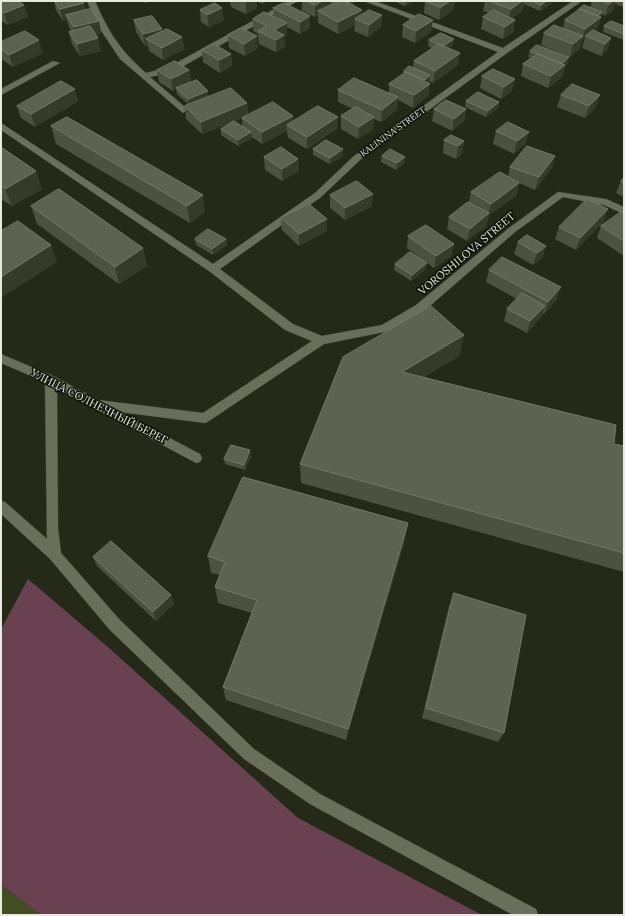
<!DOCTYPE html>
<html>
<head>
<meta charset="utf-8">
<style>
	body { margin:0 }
	#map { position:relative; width:625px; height:916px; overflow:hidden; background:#242918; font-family:Lora,serif }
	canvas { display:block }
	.frame { position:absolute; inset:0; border:2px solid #e7ebdf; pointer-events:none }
</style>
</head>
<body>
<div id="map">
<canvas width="625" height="916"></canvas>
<div class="frame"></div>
</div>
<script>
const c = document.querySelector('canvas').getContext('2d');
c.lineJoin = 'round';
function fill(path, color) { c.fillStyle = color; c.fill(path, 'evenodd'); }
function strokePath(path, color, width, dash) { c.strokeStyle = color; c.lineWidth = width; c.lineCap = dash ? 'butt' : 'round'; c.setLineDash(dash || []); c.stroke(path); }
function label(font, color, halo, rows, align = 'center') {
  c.font = font + ' Lora,serif'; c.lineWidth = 3; c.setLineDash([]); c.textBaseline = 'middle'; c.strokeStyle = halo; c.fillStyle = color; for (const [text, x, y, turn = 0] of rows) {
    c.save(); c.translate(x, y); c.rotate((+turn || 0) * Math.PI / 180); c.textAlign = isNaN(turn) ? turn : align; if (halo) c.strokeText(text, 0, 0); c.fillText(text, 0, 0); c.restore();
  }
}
fill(new Path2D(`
	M28 579 108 647 298 818 482 915H41L1 885V629Z`), '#694150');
fill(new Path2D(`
	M1 885 41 915H1Z`), '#414e21');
const minor = new Path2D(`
	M87 1H95C109 33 120 50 146 73L167 68 289 1H298L173 72 150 77 186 108 187 110 183 113 120 59 98 26Z
	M364 1H375L503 48 573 1H582L507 53 360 160 321 197 220 269 293 324 322 336 382 325 416 305 509 228 558 192 606 199 624 207V214L604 205 563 197 515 232 424 311 389 331 324 344 209 421 205 423 120 412 200 454 202 458 200 462 196 463 57 388 58 528 61 553 120 620 254 749 320 794 536 909 538 915H513L310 804 244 759 110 630 50 559 1 514V501L5 502 47 539 45 382 1 363V354L55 377 98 400 203 413 312 341 285 330 209 271 1 130V123L213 264 315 193 354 156 498 52Z
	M53 61 60 63 1 95V89Z`);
strokePath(minor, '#414638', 1);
fill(minor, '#686f5b');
fill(new Path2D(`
	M1 1 24 5 28 17 8 25 1 21Z
	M54 1H83L86 10 99 21 101 33 95 35 101 51 80 56 72 44 69 32 71 31 69 27 67 20 63 21 56 10Z
	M141 1H150L146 3Z
	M230 1H267L263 4 256 1 257 8 246 14 231 7Z
	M302 1H354V6L361 15H382L381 27 368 37 354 31 355 25 338 34 318 23V15L315 17 302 11Z
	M393 1H414L405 6Z
	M425 1H455L453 10 439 20 424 13Z
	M485 1H552V3L540 11 524 4 522 11 512 18 515 20 513 32 503 39 481 29 483 17 489 13 483 11Z
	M592 1H624V7L615 4 613 11 605 16 602 14 597 29 594 31 611 38 607 50 601 56 582 48 585 38 582 40 580 48 570 57 541 45 544 33 563 28 565 20 590 8Z
	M284 3 310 28 300 34 287 27V35L284 37 285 47 276 52 259 44 258 34 253 31V19L274 17 273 8Z
	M200 10 224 20 209 27 201 22Z
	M134 20 162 29V31L182 37 184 49 163 60 149 51 148 46H145L136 32Z
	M403 25 431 32 415 43 402 37Z
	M604 26H624V40L603 32Z
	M228 35 258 48 245 56 229 48Z
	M454 39 453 45 448 48 458 65 433 83 430 81 428 96 413 108 398 100 397 110 381 122 374 119 373 130 358 139 341 129V116L353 109 338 102V90L389 93V84L403 74 404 71 413 68 414 61 432 48 428 46 429 40Z
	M1 42 43 53 13 67 1 59Z
	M202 50 231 54 232 66 220 73 203 62Z
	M530 51 568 64 565 66 562 77 548 88 521 76 523 64 531 58 528 57Z
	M157 70H189L191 82 188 84 209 97 247 103 248 115 293 116V122L337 129 307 149 288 138 287 131 262 144 252 137V138L238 146 221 135V129L242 126V118L202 134 186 119 185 106 189 105 177 94 176 89 173 91 159 82Z
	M482 76 515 79 512 91 501 99 480 88Z
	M561 95 596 107 585 118 557 107Z
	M78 101 35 127 21 118 17 106Z
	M466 101 499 102 498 108 486 117 465 107Z
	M434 109H466L464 121 452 131 432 121Z
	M51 126 205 212 190 223 56 144Z
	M496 131 529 132 525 144 514 154 493 144Z
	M444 140 464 141 462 153 456 159 443 153Z
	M1 147 42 189 12 206 1 199Z
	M313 149 343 156 330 164 313 155Z
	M382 156 405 157 404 163 396 170 381 162Z
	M264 157 298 159 299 171 282 181 265 170Z
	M510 167 552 168 535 190 519 183 516 196 489 215 486 226 467 241 447 229 449 217 469 202 471 192 508 177Z
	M624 178V197L616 193 621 181Z
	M330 195 372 206 345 220 330 208Z
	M31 206 143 248 147 266 119 284 37 224Z
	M624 214V256L597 238 601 226Z
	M281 218 327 231 299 246 282 230Z
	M604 221 576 250 555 239 559 227Z
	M408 236 454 244 451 256 434 268 407 248Z
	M195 239H226L227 245 213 255 196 245Z
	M518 242 546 246 542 258 533 265 514 254Z
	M395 264 426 269 411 281 394 270Z
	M489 270 557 299 544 314 543 313 541 317 527 333 504 321 507 309 517 299 486 282Z
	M464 335 459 356 424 377 614 444 624 446V572L301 483 300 464Z
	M251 456 245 470 225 464 224 459Z
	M405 540 346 740 226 700 223 687 252 613 218 603 215 587 220 575 211 573 208 556Z
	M93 557 171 595 174 604 156 621 97 566Z
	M454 593 504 733 498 742 422 718 449 606Z`), '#4d5240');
fill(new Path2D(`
	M145 1H150L146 3Z
	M248 1H256L257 8 246 14V2Z
	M263 1H267L263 4Z
	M322 1H331V8L318 11V15L315 17V5Z
	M352 1H354V5L345 11V5Z
	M406 1H414L405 6Z
	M450 1H455L453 10 439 20 441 7Z
	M522 1H524L522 11 508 21 511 9Z
	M547 1H552V3L540 11 541 5Z
	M613 1H616L613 11 605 16 609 4Z
	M84 3 87 15H66L67 20 63 21 60 9Z
	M24 5 28 17 8 25 4 13Z
	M222 8 224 20 209 27 207 15Z
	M362 10 361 22 355 19V25L338 34V22Z
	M602 12 597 29 587 37 586 36 585 38 582 41 585 29Z
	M382 15 381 27 368 37 369 25Z
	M310 16V28L300 34V22Z
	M433 20 431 32 415 43 416 31Z
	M515 20 513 32 503 39 505 27Z
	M99 21 101 33 77 39 74 27Z
	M287 23V35L284 37 285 47 276 52V40L274 30Z
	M162 29 164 41 146 39 148 46H145L143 34Z
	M257 36 258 48 245 56 244 44Z
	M583 36 580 48 570 57 573 44Z
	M182 37 184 49 163 60 162 48Z
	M98 38 101 51 80 56 77 44Z
	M611 38 607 50 601 56 605 44Z
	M454 39 453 45 441 53 442 46Z
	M39 40 43 53 13 67 9 55Z
	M460 53 458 65 433 83 435 71Z
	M231 54 232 66 220 73 219 60Z
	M569 57 568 64 565 66 562 77 548 88 551 76 562 64Z
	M189 70 191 82 177 89 176 88V89L173 91 171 79Z
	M430 75 428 96 413 108 414 95 424 88 425 80Z
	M515 79 512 91 501 99 504 87Z
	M75 89 78 101 35 127 31 114Z
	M208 91 209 97 189 105 188 99Z
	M600 95 596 107 585 118 589 106Z
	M398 97 397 110 381 122 382 110Z
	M499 102 498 108 486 117 488 111Z
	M247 103 248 116 202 134 201 122Z
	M466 109 464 121 452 131 454 119Z
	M293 116V128L287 125V131L262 144V132Z
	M338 117 337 129 307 149V137Z
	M374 117 373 130 358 139 359 127Z
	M251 132 252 138 238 146V140Z
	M529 132 525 144 514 154 517 141Z
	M464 141 462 153 456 159 458 146Z
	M343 149V156L330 164V158Z
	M555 156 552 168 535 190 539 177Z
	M405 157 404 163 396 170 397 163Z
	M298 159 299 171 282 181V169Z
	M36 171 42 189 12 206 5 189Z
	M519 183 516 196 489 215 486 226 467 241 470 229 488 214 491 204Z
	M373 194 372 206 345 220V208Z
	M203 195 205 212 190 223 187 206Z
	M608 209 604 221 576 250 580 238Z
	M1 212 3 217 1 219Z
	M327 219V231L299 246V234Z
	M226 239 227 245 213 255 212 249Z
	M454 244 451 256 434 268 436 256Z
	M51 245 57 262 1 298V277Z
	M546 246 542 258 533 265 537 253Z
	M143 248 147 266 119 284 115 267Z
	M427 263 426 269 411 281 412 275Z
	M561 287 557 299 544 314 548 302Z
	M545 306 541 317 527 333 530 321Z
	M464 335 459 356 399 392 402 372Z
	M250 450 251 456 245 470 244 465Z
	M408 523 405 540 346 740 348 729Z
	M171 595 174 604 156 621 153 612Z`), '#353b29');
const building = new Path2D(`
	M1 1H18L24 5 4 13 1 11Z
	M55 1H83L84 3 60 9Z
	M307 1H322L315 5Z
	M340 1H345L362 10 338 22 318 11Z
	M345 1H352L348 3Z
	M425 1H450L441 7Z
	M490 1H522L511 9Z
	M533 1H547L541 5Z
	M602 1H613L609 4Z
	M215 3 222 8 207 15 200 10Z
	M284 3 310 16 300 22 273 8Z
	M584 5 602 12 598 16 580 9 578 10Z
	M90 9 99 21 74 27 66 15Z
	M580 9 601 17 585 29 565 20Z
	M369 10 382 15 369 25 355 19Z
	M494 10 515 20 505 27 483 17Z
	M264 12 287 23 274 30 284 35 276 40 258 31 267 26 253 19Z
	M419 14 433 20 416 31 403 25Z
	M152 16 162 29 143 34 134 20Z
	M611 21 624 26V34L604 26Z
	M554 25 583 36 573 44 544 33Z
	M90 26 98 38 77 44 69 32Z
	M241 28 257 36 244 44 228 35Z
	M167 29 182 37 162 48 146 39Z
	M593 30 611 38 605 44 586 36Z
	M25 31 39 40 9 55 1 49V42Z
	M441 33 454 39 443 46 439 44H438L429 40Z
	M214 44 231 54 219 60 202 50Z
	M439 44 460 53 435 71 414 61Z
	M537 45 569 57 562 64 530 51Z
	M538 54 565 65 551 76 523 64Z
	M175 61 189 70 171 79 157 70Z
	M409 66 430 75 425 80 404 71Z
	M493 69 515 79 504 87 482 76Z
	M406 72 430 84 414 95 389 84Z
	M354 78 398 97 382 110 338 90Z
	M197 80 208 91 188 99 176 88Z
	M61 81 75 89 31 114 17 106Z
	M572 84 600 95 589 106 561 95Z
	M231 88 247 103 201 122 185 106Z
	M478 92 499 102 488 111 466 101Z
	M446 100 466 109 454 119 434 109Z
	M273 102 293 116 262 132 242 118Z
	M318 106 338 117 307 137 287 125Z
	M356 107 374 117 359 127 341 116Z
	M67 117 203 195 187 206 51 126Z
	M234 121 251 132 238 140 221 129Z
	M508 122 529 132 517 141 496 131Z
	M451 135 464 141 458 146 444 140Z
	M326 140 343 149 330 158 313 149Z
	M527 146 555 156 539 177 510 167Z
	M1 147 36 171 5 189 1 186Z
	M281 147 298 159 282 169 264 157Z
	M390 149 405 157 397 163 382 156Z
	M500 172 519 183 491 204 471 192Z
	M624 178V183L621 181Z
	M357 181 373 194 345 208 330 195Z
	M59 189 143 248 115 267 31 206Z
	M587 199 608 209 580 238 559 227Z
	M468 202 489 213 470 229 449 217Z
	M309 204 327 219 299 234 281 218Z
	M621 212 624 214V241L601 226Z
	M18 221 51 245 1 277V231Z
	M426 225 454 244 436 256 408 236Z
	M208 229 226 239 212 249 195 239Z
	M527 235 546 246 537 253 518 242Z
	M410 252 427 263 412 275 395 264Z
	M502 257 561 287 548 302 489 270Z
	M522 293 545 306 530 321 507 309Z
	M431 306 464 335 402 372 616 425 614 444 624 446V553L300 464 343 357Z
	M231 445 250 450 244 465 224 459Z
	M243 477 408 523 348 729 223 687 257 600 215 587 225 562 208 556Z
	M111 541 171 595 153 612 93 557Z
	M454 593 526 615 504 733 426 708Z`);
fill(building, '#5d6351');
strokePath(building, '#737867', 1);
label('9px', '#e7ebdf', '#0e1109', [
	["KALININA STREET",393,132,-36]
]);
label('11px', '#e7ebdf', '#0e1109', [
	["VOROSHILOVA STREET",467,254,-40],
	["УЛИЦА СОЛНЕЧНЫЙ БЕРЕГ",99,407,27]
]);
</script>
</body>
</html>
